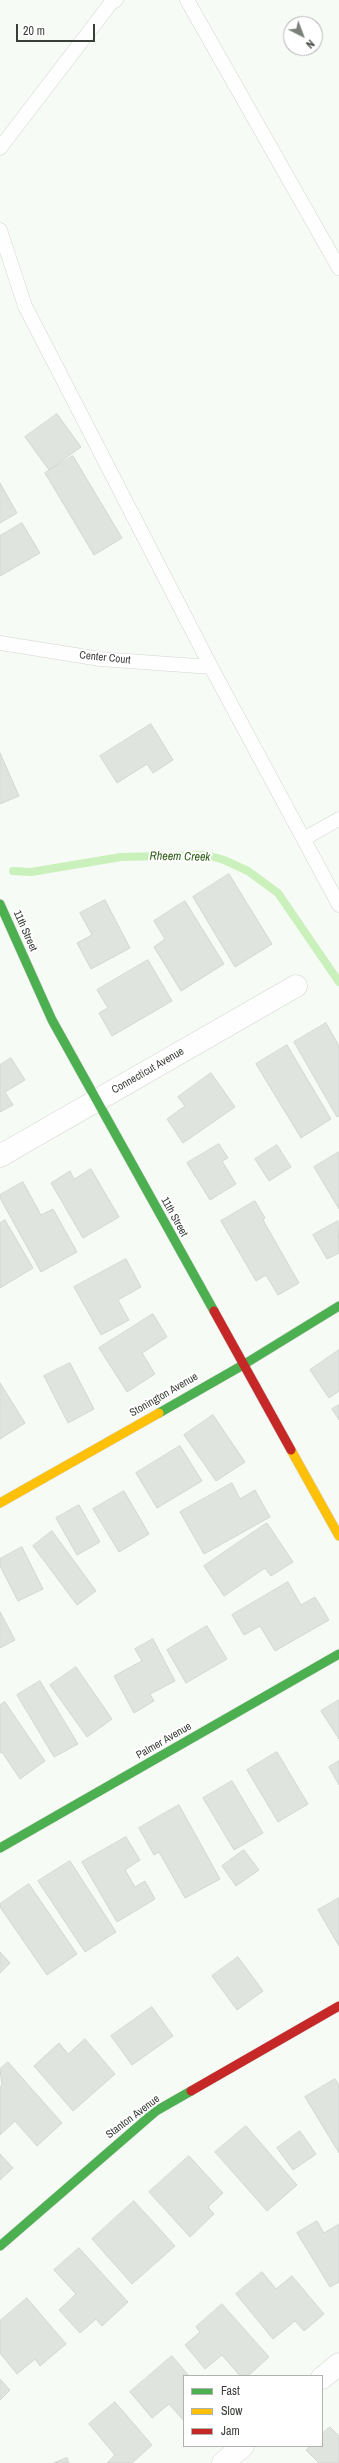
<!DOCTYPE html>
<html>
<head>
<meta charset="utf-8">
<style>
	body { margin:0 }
	#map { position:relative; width:339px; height:2463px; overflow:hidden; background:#f7fbf6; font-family:"Archivo Narrow",sans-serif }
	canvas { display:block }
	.legend { position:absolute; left:183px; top:2375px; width:140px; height:72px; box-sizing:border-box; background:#fff; border:1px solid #b0b2b0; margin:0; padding:5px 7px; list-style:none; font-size:12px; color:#3a3e39 }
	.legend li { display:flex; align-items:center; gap:8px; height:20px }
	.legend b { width:20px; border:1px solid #b0b2b0 }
	.north { position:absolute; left:283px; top:16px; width:40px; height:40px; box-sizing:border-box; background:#fff; border:1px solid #b0b2b0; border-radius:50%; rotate:138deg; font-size:11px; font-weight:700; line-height:16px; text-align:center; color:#3a3e39 }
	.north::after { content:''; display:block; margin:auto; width:14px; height:18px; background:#7c807b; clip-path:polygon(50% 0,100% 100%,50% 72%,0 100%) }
	.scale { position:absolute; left:16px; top:24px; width:79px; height:18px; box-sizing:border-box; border:2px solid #3a3e39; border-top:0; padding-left:5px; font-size:12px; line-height:14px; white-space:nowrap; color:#3a3e39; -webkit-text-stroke:3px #fff; paint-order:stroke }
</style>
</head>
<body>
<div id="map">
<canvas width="339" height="2463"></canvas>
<ul class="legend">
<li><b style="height:5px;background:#4caf50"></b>Fast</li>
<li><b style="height:5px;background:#ffc107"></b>Slow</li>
<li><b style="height:5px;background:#c62828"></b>Jam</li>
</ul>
<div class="north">N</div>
<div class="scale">20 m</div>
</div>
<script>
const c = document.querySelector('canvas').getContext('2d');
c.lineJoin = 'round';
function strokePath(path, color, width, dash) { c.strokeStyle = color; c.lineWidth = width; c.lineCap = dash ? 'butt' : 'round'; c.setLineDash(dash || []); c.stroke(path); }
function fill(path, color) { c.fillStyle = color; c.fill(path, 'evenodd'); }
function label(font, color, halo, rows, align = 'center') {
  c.font = font + ' "Archivo Narrow",sans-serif'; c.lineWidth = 4; c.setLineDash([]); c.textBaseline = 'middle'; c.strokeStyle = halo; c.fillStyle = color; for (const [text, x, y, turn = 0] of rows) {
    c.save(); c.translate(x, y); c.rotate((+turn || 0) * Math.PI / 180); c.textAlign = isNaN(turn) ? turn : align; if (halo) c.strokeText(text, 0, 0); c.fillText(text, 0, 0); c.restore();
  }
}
strokePath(new Path2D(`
	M13 871 31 872 121 857 207 855 224 860 248 871 278 893 339 982`), '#caf0bb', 8);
const building = new Path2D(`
	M57 414 81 447 49 470 25 437Z
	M73 456 122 538 94 555 45 473Z
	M0 483 17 513 0 523Z
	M22 523 40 553 0 576V536Z
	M151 724 173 760 153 773 147 764 117 783 100 756Z
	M0 753 19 796 0 804Z
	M229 874 272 944 235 967 193 897Z
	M105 900 130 948 91 969 77 943 92 935 80 913Z
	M185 901 224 964 181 991 154 947 165 939 154 921Z
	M148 960 172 1001 112 1036 99 1013 108 1008 97 990Z
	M326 1023 339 1046V1116L337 1117 294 1042Z
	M287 1045 331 1119 301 1138 256 1064Z
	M11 1058 25 1080 5 1092 13 1105 0 1112V1065Z
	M211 1073 235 1107 183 1143 167 1119 185 1106 178 1097Z
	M219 1144 228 1158 222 1161 236 1184 210 1200 187 1163Z
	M277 1145 291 1167 269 1181 255 1159Z
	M339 1152V1209L314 1167Z
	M91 1169 119 1217 83 1238 51 1183 70 1171 74 1179Z
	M23 1182 41 1215 53 1209 77 1252 41 1272 0 1198V1195Z
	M255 1201 265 1218 263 1220 299 1283 278 1295 266 1275 256 1281 221 1221Z
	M5 1220 33 1268 0 1288V1223Z
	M338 1221 339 1253 327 1259 313 1235Z
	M126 1259 141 1287 118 1300 129 1320 101 1335 74 1287Z
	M153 1314 167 1337 142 1353 155 1374 127 1392 99 1348Z
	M339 1350V1391L329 1398 310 1370Z
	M70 1363 94 1409 68 1423 44 1376Z
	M0 1383 25 1423 0 1439Z
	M339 1405V1420L332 1409Z
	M213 1415 245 1462 216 1481 184 1435Z
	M180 1446 202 1481 157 1508 136 1473Z
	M232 1483 240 1499 255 1490 270 1517 204 1554 180 1512Z
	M124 1491 149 1534 119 1552 93 1509Z
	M79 1505 100 1542 77 1555 56 1518Z
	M267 1523 293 1562 271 1576 265 1568 224 1596 204 1566Z
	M52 1531 96 1591 77 1605 33 1546Z
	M22 1547 43 1589 18 1601 0 1566V1559Z
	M288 1582 301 1605 315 1597 329 1620 275 1651 260 1626 244 1635 232 1615Z
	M0 1612 15 1640 0 1648Z
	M207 1626 227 1659 186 1683 167 1650Z
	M153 1639 175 1681 150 1694 154 1701 134 1713 114 1676 142 1661 135 1649Z
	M76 1667 112 1719 87 1737 50 1685Z
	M40 1681 78 1744 54 1757 17 1695Z
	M339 1700V1739L321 1711Z
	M5 1702 45 1761 20 1779 2 1752 0 1753V1705Z
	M277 1752 308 1804 278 1822 247 1770Z
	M339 1761V1785L329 1767Z
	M232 1781 263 1833 234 1850 203 1798Z
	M179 1805 220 1879 185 1898 159 1852 154 1855 139 1828Z
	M126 1837 140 1860 125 1870 135 1887 145 1881 155 1899 117 1922 82 1862Z
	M244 1850 259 1870 236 1886 222 1866Z
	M70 1861 116 1932 85 1952 38 1881Z
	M29 1884 77 1954 47 1975 0 1907V1904Z
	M339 1898V1946L318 1910Z
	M0 1952 10 1963 0 1973Z
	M238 1957 263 1991 237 2010 212 1976Z
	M152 2007 173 2036 132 2065 111 2036Z
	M85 2039 115 2074 73 2111 34 2066 59 2043 68 2054Z
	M8 2062 62 2123 37 2146 15 2121 0 2135V2087L2 2085 0 2069Z
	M335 2079 339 2085V2153L305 2097Z
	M246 2126 297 2185 267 2211 215 2152Z
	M300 2131 316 2154 293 2170 277 2148Z
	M0 2154 13 2168 0 2180Z
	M189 2156 223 2193 208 2207 214 2214 190 2237 149 2192Z
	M134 2201 175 2246 132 2284 92 2239Z
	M317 2221 324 2233 339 2224V2282L330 2287 297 2233Z
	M79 2248 128 2302 102 2326 96 2319 80 2333 59 2310 76 2294 54 2270Z
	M262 2272 276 2289 292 2276 324 2314 304 2331 295 2321 273 2339 236 2294Z
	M27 2298 66 2344 40 2366 35 2359 17 2374 0 2353V2321Z
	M222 2304 269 2357 248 2376H240L222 2355 205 2369 185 2345 200 2332 196 2327Z
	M172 2356 189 2376H184V2421L169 2404 152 2418 130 2392Z
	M0 2379 10 2390 0 2400Z
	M115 2402 152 2445 132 2463H107L115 2455 89 2424Z
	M330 2427 339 2436V2463H319L306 2450 310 2446H322V2434Z
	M67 2458 69 2463H54Z`);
fill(building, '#e0e4df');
strokePath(building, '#d3d7d2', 1);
const lane = new Path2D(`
	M187 0 339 268
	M0 148 111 3 116 0
	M0 230 25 306 211 667 339 905
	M0 643 100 659 211 667
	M305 838 339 819`);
const street = new Path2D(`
	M0 1156 296 986
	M322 2378 339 2364
	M223 2463 243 2446`);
const fast = new Path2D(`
	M0 904 52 1020 214 1311
	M159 1413 243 1365 339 1306
	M0 1848 339 1654
	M0 2246 156 2111 191 2091`);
const slow = new Path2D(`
	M291 1450 339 1536
	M0 1503 159 1413`);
const jam = new Path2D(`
	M214 1311 291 1450
	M191 2091 339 2006`);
strokePath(lane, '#d2d5d0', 15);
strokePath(street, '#d2d5d0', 23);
strokePath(fast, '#d2d5d0', 10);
strokePath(slow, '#d2d5d0', 10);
strokePath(jam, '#d2d5d0', 10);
strokePath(lane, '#fefefe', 14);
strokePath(street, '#fefefe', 22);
strokePath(fast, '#4caf50', 9);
strokePath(slow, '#ffc107', 9);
strokePath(jam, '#c62828', 9);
label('11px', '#3a3e39', '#fff', [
	["Center Court",105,658,6],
	["11th Street",25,931,66],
	["Connecticut Avenue",148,1071,-30],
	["11th Street",174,1217,61],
	["Stonington Avenue",164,1395,-30],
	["Palmer Avenue",164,1741,-30],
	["Stanton Avenue",133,2117,-37]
]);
label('italic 12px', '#2d5c15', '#fff', [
	["Rheem Creek",180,857,1]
]);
</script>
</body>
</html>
